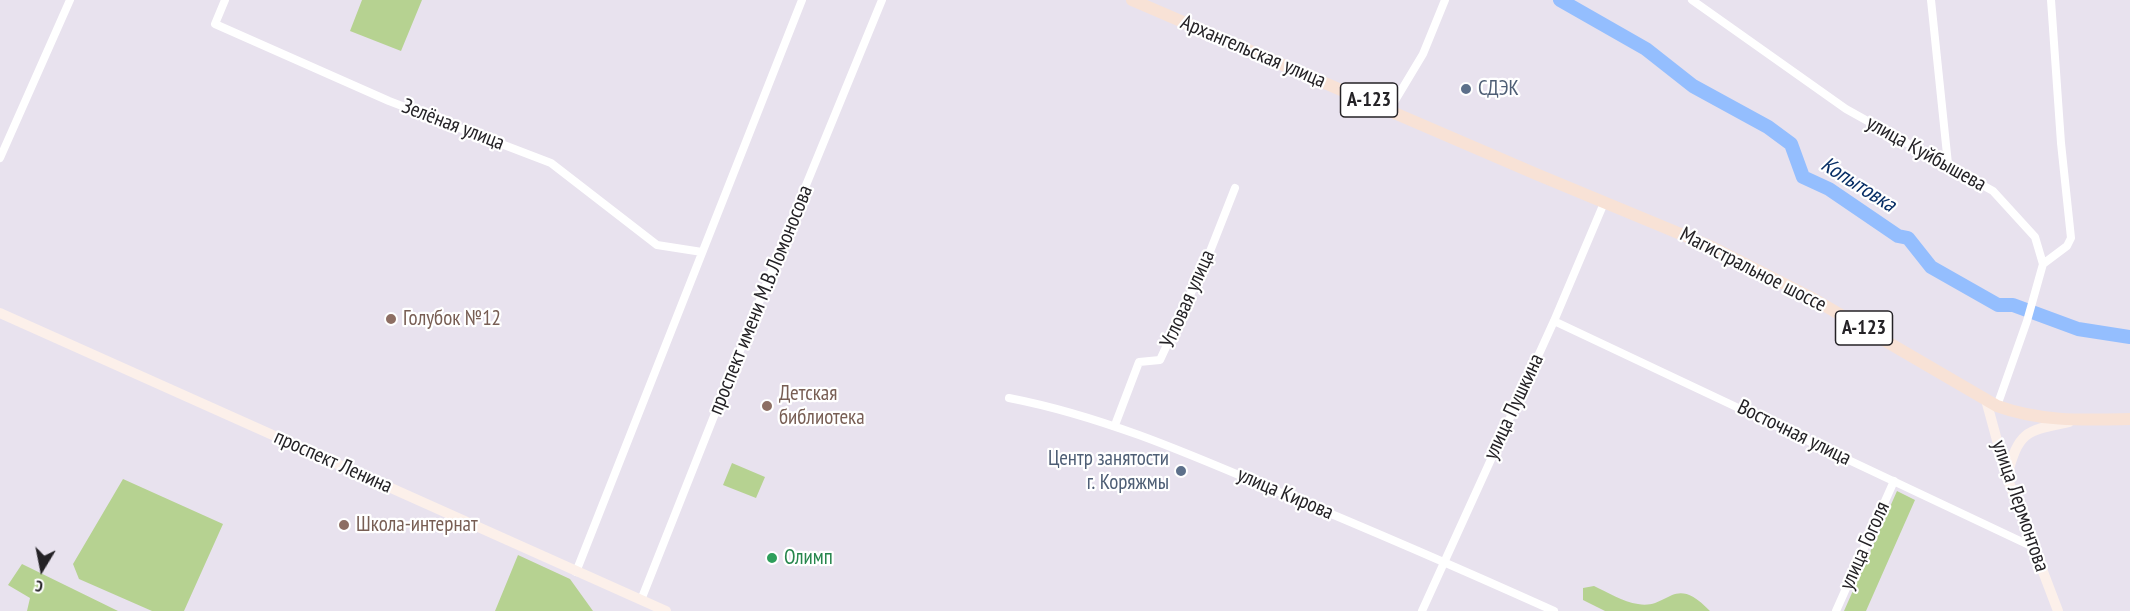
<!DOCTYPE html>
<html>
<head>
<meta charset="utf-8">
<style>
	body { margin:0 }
	#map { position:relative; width:2130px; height:611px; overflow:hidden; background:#e8e2ee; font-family:"PT Sans Narrow",sans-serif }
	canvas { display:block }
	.north { position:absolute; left:12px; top:539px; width:60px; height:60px; -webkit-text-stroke:4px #fff; paint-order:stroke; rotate:190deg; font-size:16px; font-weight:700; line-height:24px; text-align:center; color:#242226 }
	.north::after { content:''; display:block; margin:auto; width:21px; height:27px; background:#242226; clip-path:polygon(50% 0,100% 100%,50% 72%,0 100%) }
</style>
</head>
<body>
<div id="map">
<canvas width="2130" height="611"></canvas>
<div class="north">С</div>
</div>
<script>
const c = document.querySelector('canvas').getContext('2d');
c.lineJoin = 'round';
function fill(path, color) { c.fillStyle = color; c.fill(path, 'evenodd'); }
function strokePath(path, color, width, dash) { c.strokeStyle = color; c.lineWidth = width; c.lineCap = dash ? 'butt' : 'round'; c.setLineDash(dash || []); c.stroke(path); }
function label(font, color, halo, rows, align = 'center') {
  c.font = font + ' "PT Sans Narrow",sans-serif'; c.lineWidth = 4.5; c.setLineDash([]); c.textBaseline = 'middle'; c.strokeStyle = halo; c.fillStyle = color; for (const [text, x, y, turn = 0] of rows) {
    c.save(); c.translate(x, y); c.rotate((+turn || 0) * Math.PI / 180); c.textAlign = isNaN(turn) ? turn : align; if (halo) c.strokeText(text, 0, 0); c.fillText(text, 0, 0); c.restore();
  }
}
fill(new Path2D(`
	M362 0H422L401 51 350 31Z
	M732 463 765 477 756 498 723 485Z
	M123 479 223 524 184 611H152L79 579 73 564Z
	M1897 491 1915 500 1866 611H1844Z
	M518 555 570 579 593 611H495Z
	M22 564 118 611H27L30 598 8 585Z
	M1594 586C1607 592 1623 602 1638 604 1669 610 1673 572 1710 611H1605L1583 600V588Z`), '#b6d291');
strokePath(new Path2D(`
	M1560 0 1646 49 1693 86 1768 127 1791 144 1803 177 1829 189 1898 236 1908 238 1931 267 1998 305H2013L2078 329 2130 337`), '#94befe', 14);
strokePath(new Path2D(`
	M225 0 215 24 389 101 551 163 657 245 702 252
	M1692 0 1846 109 1993 191 2035 237 2043 264 2027 321 1997 406
	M1931 0 1948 164
	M1390 109 1423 54 1445 0
	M0 158 70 0
	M2043 264 2067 246 2071 238 2061 143 2051 0
	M1554 321 2033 547
	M1009 398C1102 416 1187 453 1274 490 1368 529 1461 569 1554 611
	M1115 425 1139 362 1160 360 1209 254 1235 188
	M576 572 802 0
	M641 600 795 212 882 0
	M1422 611 1554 321 1604 203
	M1836 611 1894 481`), '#fff', 8);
strokePath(new Path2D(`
	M0 313 666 611
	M1986 400 2007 477 2058 611
	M2007 476C2019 431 2025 431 2069 422`), '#fcf0ea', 10);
strokePath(new Path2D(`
	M1132 0 1536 174 1712 247 1810 297 1997 406C2041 422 2084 420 2130 419`), '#f8e2d6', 12);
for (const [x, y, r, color] of [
	[1466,89,6,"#5c6f8a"],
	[391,319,6,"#8d6e63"],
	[767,406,6,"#8d6e63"],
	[1181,471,6,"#5c6f8a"],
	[344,525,6,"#8d6e63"],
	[772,558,6,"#2e9e5b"]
]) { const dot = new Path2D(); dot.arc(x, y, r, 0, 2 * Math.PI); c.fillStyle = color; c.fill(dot); strokePath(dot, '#fff', 2); }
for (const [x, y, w] of [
	[1369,100,57],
	[1864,328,57]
]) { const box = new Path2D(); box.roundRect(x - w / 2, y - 17, w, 34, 4.5); c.fillStyle = '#fff'; c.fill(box); strokePath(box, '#242226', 1.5); }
label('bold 20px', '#242226', null, [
	["А-123",1369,100],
	["А-123",1864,328]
]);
label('21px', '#242226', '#fff', [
	["Архангельская улица",1253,52,23],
	["Зелёная улица",453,125,21],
	["улица Куйбышева",1926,154,29],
	["Магистральное шоссе",1753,270,27],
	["Угловая улица",1188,299,-66],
	["проспект имени М.В.Ломоносова",761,300,-68],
	["улица Пушкина",1514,407,-65],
	["Восточная улица",1794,433,26],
	["проспект Ленина",333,462,24],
	["улица Кирова",1285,494,23],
	["улица Лермонтова",2020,506,71],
	["улица Гоголя",1865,546,-66]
]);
label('21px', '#4e5e75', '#fff', [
	["СДЭК",1478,89],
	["Центр занятости",1169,459,"right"],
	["г. Коряжмы",1169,483,"right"]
], 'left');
label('21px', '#785e54', '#fff', [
	["Голубок №12",403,319],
	["Детская",779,394],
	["библиотека",779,418],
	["Школа-интернат",356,525]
], 'left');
label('21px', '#27864d', '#fff', [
	["Олимп",784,558]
], 'left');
label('italic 22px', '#082f66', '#fff', [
	["Копытовка",1858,185,32]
]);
</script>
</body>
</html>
